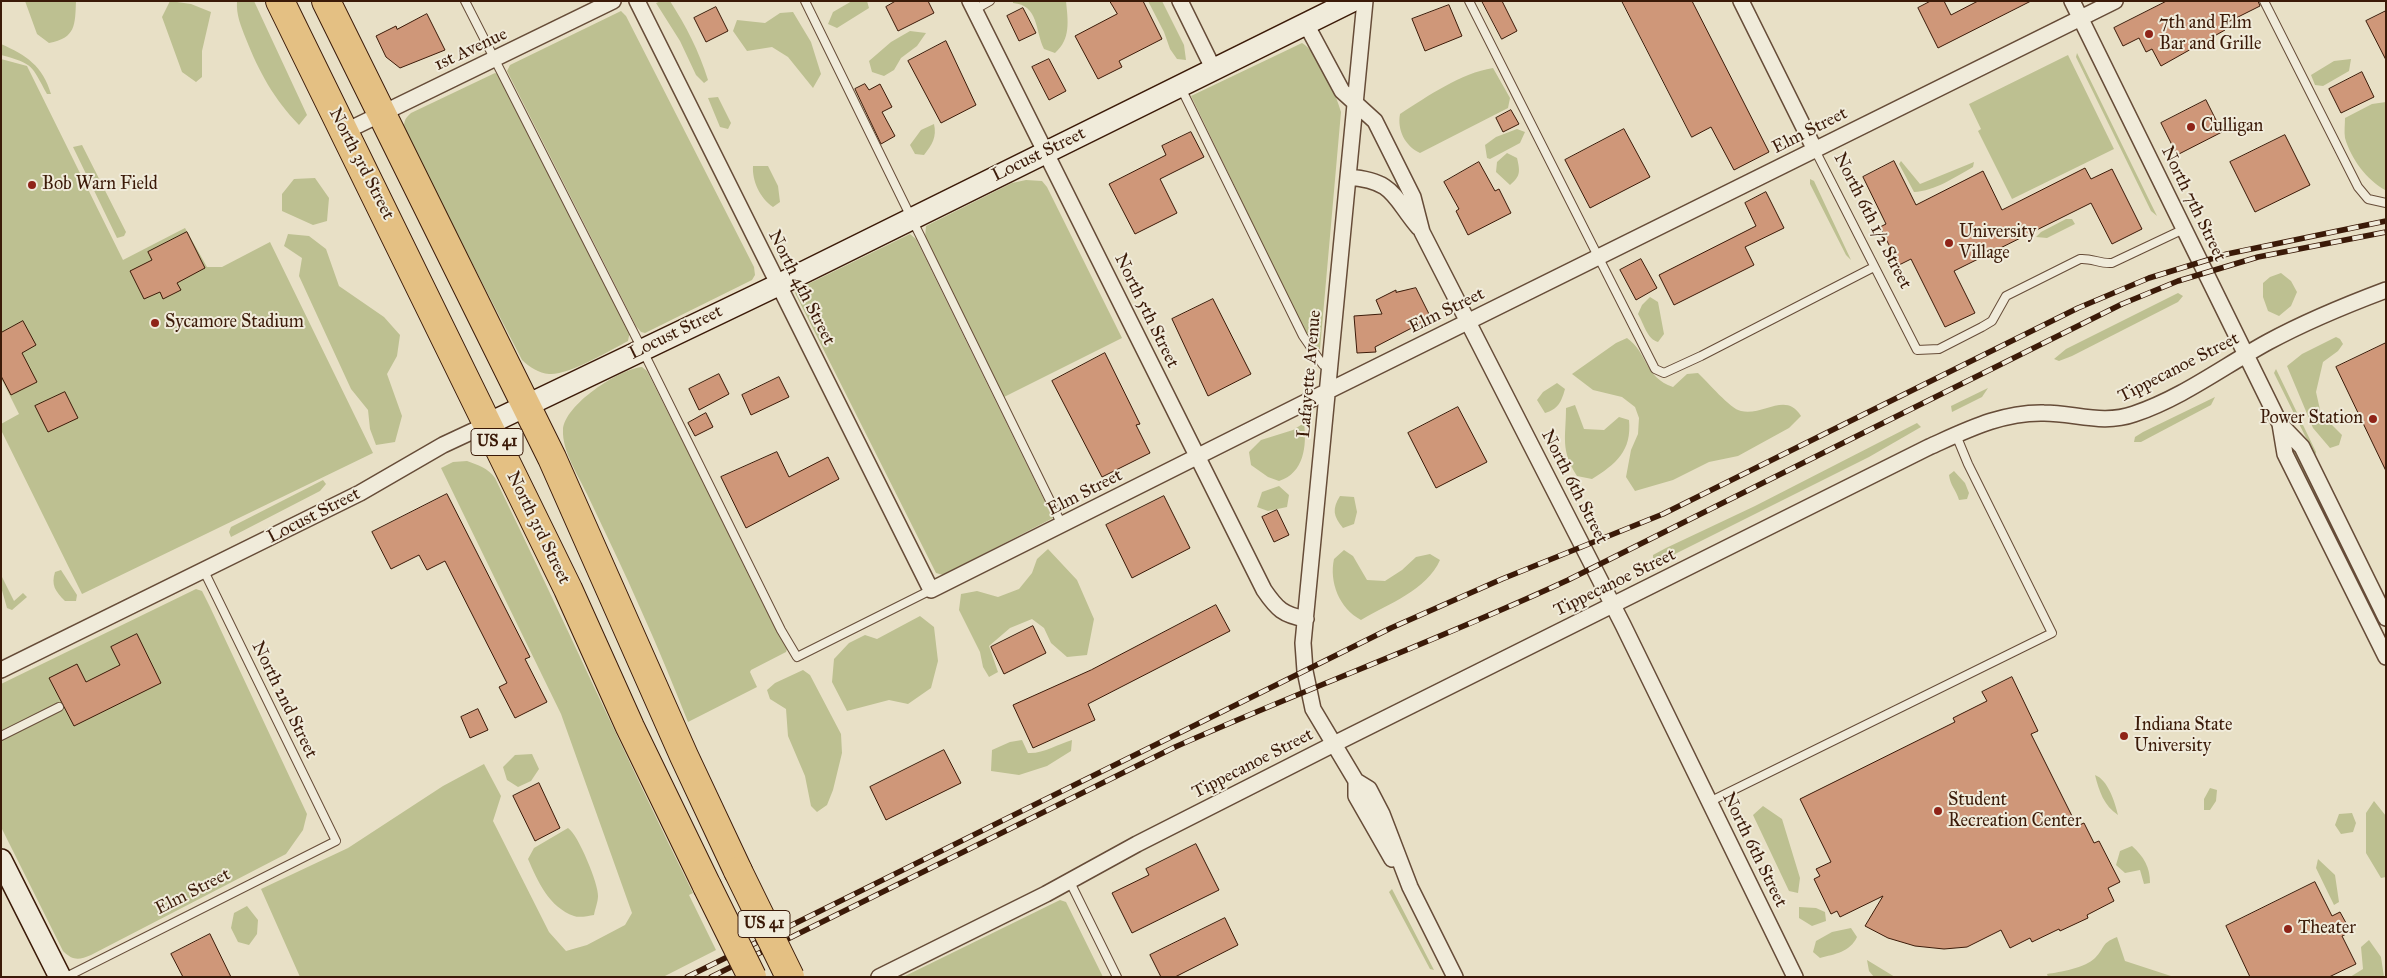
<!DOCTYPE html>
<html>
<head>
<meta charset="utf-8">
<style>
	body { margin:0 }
	#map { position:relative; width:2387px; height:978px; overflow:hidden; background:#e8e0c6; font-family:"IM FELL Great Primer",serif }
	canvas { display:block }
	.frame { position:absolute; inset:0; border:2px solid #3b1a08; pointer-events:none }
</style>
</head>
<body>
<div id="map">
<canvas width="2387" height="978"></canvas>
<div class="frame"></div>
</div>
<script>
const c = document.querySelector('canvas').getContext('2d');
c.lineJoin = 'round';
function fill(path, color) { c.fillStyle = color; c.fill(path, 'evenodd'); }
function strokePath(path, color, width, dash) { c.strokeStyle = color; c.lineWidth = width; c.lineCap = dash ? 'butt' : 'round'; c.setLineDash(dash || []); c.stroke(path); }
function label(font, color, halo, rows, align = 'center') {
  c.font = font + ' "IM FELL Great Primer",serif'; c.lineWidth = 4; c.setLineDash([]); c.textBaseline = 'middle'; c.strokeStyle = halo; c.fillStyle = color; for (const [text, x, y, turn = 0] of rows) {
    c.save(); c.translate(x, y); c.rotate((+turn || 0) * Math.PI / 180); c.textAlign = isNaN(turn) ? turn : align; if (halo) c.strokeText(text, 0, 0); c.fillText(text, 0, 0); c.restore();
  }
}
fill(new Path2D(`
	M25 1H76C75 25 76 38 49 43L37 34Z
	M170 1 191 4 211 12 202 51V77L196 82 182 72 162 17Z
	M237 1H254L307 115 299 125C274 99 259 72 246 39 241 26 236 15 237 1Z
	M661 1H670C686 26 699 51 708 80L704 83 696 75 680 41 656 3Z
	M852 1H867L869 8 837 28 828 24 833 12Z
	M1013 1H1066C1068 21 1071 39 1055 53L1044 49C1035 31 1039 5 1013 3Z
	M1148 1H1162L1184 45 1186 60 1177 59 1170 49 1164 32Z
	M621 11 626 16 754 267 755 275 752 280 645 333 641 332 636 326 507 71 510 65Z
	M793 12 811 42 821 74 813 88 788 57 772 47 747 51 733 31 737 20 765 23 780 13Z
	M910 31 926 33 917 46 901 58 894 70 884 76 872 72 869 61 891 42Z
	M1302 43C1316 50 1337 96 1341 112L1320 349H1317L1305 332 1191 96Z
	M1 44C26 55 43 66 51 94H47C31 65 34 64 1 55Z
	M2077 53 2157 216 2151 211 2076 57Z
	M2068 55 2114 149 2012 199 1978 131 1981 129 1969 104Z
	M1 59 27 66 123 260 185 228 207 267H222L270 242 373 453 82 594 1 430V424L19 414 1 378Z
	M2351 59 2349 71 2323 86 2315 85 2311 75 2334 61Z
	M1493 68 1510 98 1508 108 1420 153C1405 146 1397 130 1400 114 1428 96 1461 73 1493 68Z
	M495 73 499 75 630 331 628 341C611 350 567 376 549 374 539 373 529 367 522 360L405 133C403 123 404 119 411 113Z
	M718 97 731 123 728 129 720 127 708 98Z
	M2386 102V188L2385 190C2367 180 2351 159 2345 138 2344 132 2345 124 2345 118L2372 104Z
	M934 124C937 137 932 145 924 155L915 154 910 145 921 130Z
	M1517 129 1525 132 1520 143 1490 159 1487 158 1485 145 1496 137Z
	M82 145 126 232 124 236 117 238 73 147Z
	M1507 153 1517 158C1520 171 1521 176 1510 185L1496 172 1497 162Z
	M1901 161 1920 184 1974 162 1973 167C1955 177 1935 191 1914 192L1899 164Z
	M753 166H768L778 186 780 202 773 207C760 198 752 181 753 166Z
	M315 178 329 198 327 221 313 225 282 211V194L294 179Z
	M1810 179 1814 181 1851 260 1846 255 1810 184Z
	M1026 180 1042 181 1047 187 1122 338 1004 397 925 238 926 226 1012 183Z
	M2066 219H2072L2075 224 2047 238 2036 237 2041 232Z
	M288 234 309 236 326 249 339 286 384 317 400 335 397 356 387 374 402 416 395 442 376 445 370 429 368 410 351 389 299 276 302 258 284 246Z
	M910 234 916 239 1053 518 943 575 936 573 795 293 798 289Z
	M2281 273 2291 281 2297 292 2291 306 2279 316 2268 311 2263 297V283L2270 277Z
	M2178 293 2183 296 2178 302 2072 356 2059 361 2054 359 2066 349Z
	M1650 297 1658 302 1664 334 1658 342C1647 339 1644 324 1638 314L1642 305Z
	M2336 337 2340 339 2343 344 2338 351 2323 362 2316 392 2321 414 2342 435 2339 445 2330 448 2313 428 2287 366 2302 354Z
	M1627 338C1648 353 1644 377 1673 387L1687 374 1698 373C1708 382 1730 409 1741 411 1764 416 1786 391 1801 416L1789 428 1738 456 1709 462 1673 480 1635 491 1626 477 1631 450 1638 434 1639 418 1635 407 1622 397 1593 390 1572 374 1616 343Z
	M642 367 647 371 787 649 786 652 751 670 750 672 757 687 688 722C673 685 658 647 641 610 624 571 605 532 587 494 578 475 562 451 563 430 564 405 619 369 642 367Z
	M2276 369 2316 452 2315 456 2274 373Z
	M1557 383 1565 389C1561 403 1558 409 1545 413L1537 400 1543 392Z
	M1988 388 1982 397 1952 412 1951 406Z
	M2215 397 2211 405 2141 442H2134L2135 437 2143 432Z
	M1575 405 1584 429 1604 430 1619 417 1629 420C1632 451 1616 464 1592 479L1577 476C1560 450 1566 437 1566 408Z
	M1304 423C1307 446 1304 473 1279 481L1268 477 1251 465 1249 452 1261 440 1293 430Z
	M1917 423 1921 427 1869 457 1661 561H1653V555L1666 548 1755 506Z
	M2292 448 2295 449 2348 559 2345 560 2290 452Z
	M467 461C478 465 488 468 495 478 562 616 625 756 693 893L689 895 716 950 663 977H300L261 889 348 848 443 786 484 764 501 796 493 821 549 932 566 951 587 945 625 925 632 913 561 714 441 468 453 462Z
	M1954 471 1965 483 1969 493 1967 499 1959 500C1956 490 1950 485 1949 475Z
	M323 480 326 484 320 491 231 537 229 532 231 527Z
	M1279 486 1289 495 1287 507 1268 511 1257 507 1262 492Z
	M1340 496 1354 497 1357 512 1354 524 1343 528C1333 516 1332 509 1340 496Z
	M1048 549 1077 580 1094 619 1087 655 1067 657 1051 643 1044 628 1032 619 1010 628 989 646 998 672 989 677 983 667 980 652 959 610 961 594 977 591 998 597 1019 589 1032 573 1037 559Z
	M1344 550 1353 556 1367 580 1385 581 1402 570 1416 557 1430 554 1440 560C1427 590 1388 604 1361 620 1339 608 1329 582 1334 559Z
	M61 570 77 595 76 601H65C55 591 51 585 55 572Z
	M1 575 14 601 23 593 27 597 12 610 7 608 1 587Z
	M196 589 202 591 210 607 307 814 303 830 286 854 91 955C79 960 73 961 63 951L1 827V684Z
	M920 616 934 627 938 661 931 688 908 704 889 700 847 711 832 682 834 659 849 643 865 635 877 639Z
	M803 670 810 675 841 734 842 753 833 790 827 805 817 812 811 806 805 776 788 736 786 709 770 699 767 690 775 683Z
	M1022 740 1028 753C1043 754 1058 744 1072 740L1071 751 1047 766 1019 775 991 771 992 750 1010 742Z
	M532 754 539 769 531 781 518 787 507 780 503 767 515 755Z
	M2095 775C2108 780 2115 802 2118 815 2104 806 2099 791 2095 775Z
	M2210 788 2217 790 2216 801 2210 810H2204V799Z
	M2374 801 2386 816V877L2381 878 2366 853V813Z
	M1763 806 1782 819 1800 878 1798 893 1789 891 1753 815Z
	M2352 813 2356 823 2353 832 2341 834 2335 825 2339 814Z
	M568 828C578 834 599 885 598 896 598 902 595 909 594 915 588 916 579 918 574 916 549 907 538 882 528 859L534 848Z
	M2132 846C2144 857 2150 867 2150 883L2144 884 2140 870 2125 873 2116 865 2120 851Z
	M2318 859 2335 875 2339 902 2334 905 2316 868Z
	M1392 889 1434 970 1430 969 1389 892Z
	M1060 900 1066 902 1103 977H903Z
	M247 906 258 920 257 934 249 945 238 942 231 928 234 913Z
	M1799 907 1816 908 1825 912 1826 921 1812 926 1799 918Z
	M1851 928 1857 937C1850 952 1835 954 1820 958L1813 952 1816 941 1832 932Z
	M2117 937 2125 961 2174 977H2048L2047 974C2060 972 2085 968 2095 958 2106 947 2100 944 2117 937Z
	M2369 940 2381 957 2384 977H2350L2363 969 2361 947Z
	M1867 960 1895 977H1874L1869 971Z`), '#bdc091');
const building = new Path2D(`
	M896 1H928L934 13 898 31 886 7Z
	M1110 1H1143L1162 39 1119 61 1122 67 1098 79 1075 36 1117 14Z
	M1482 1H1502L1517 31 1502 39Z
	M1622 1H1692L1769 152 1734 170 1711 127 1692 137Z
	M1931 1H1944L1951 15 1978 1H2031L1938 48 1918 8Z
	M2167 1H2258L2260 6 2222 25 2225 30 2161 66 2152 49 2146 52 2139 38 2123 46 2114 28Z
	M1449 5 1462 36 1425 51 1412 19Z
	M716 7 728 31 706 42 694 18Z
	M1023 8 1036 33 1019 41 1007 16Z
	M2386 11V60L2366 21Z
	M427 14 445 50 400 68 386 57 376 36 396 26 397 29Z
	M946 41 976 105 941 123 908 61Z
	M1049 59 1066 91 1049 100 1032 67Z
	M2362 72 2374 97 2341 113 2329 89Z
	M865 84 869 90 880 84 892 107 882 112 895 136 881 144 855 89Z
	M2206 100 2222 132 2177 155 2161 123Z
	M1511 110 1519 124 1503 132 1496 118Z
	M1624 129 1650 177 1590 208 1565 160Z
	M1191 132 1204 157 1160 179 1177 213 1135 234 1109 184 1166 155 1162 146Z
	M2285 135 2310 185 2255 212 2230 162Z
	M1894 161 1916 205 1983 171 2002 210 2085 168 2091 179 2112 169 2142 229 2112 244 2091 203 1954 271 1975 313 1945 327 1911 259 1899 265 1880 227 1886 224 1863 177Z
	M1479 162 1495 191 1499 189 1511 213 1468 235 1456 211 1459 209 1444 182Z
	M1766 192 1784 228 1745 247 1754 265 1674 305 1659 275 1756 226 1745 203Z
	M187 232 205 268 177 283 181 290 163 299 160 292 144 299 130 271 152 260 148 252Z
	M1641 259 1657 288 1636 300 1620 270Z
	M1416 288 1431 318 1375 347 1376 352 1357 353 1354 316 1382 314 1376 300 1396 290V292Z
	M1213 299 1251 374 1208 396 1172 319Z
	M23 321 36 345 22 353 37 382 11 395 1 376V333Z
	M2386 343V471L2336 367Z
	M1105 353 1140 424 1136 425 1150 453 1102 477 1052 381Z
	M719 374 729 394 699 410 689 389Z
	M779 377 789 397 751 415 742 395Z
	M65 392 78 418 48 432 35 406Z
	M1458 407 1487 462 1436 488 1408 433Z
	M706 413 713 427 695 436 688 423Z
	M777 452 789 477 828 457 839 479 746 528 721 477Z
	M447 494 530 657 525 659 547 702 515 718 499 687 507 683 445 561 427 570 419 555 391 569 372 532Z
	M1164 496 1190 548 1132 578 1106 525Z
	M1277 510 1289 535 1274 542 1262 517Z
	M1216 605 1230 631 1088 704 1095 720 1033 748 1013 705 1091 670Z
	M1033 626 1046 653 1004 674 991 647Z
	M137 634 161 683 74 726 49 678 77 664 86 682 120 665 111 647Z
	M2012 677 2038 731 2031 734 2077 826 2084 823 2094 843 2099 841 2120 882 2108 888 2114 901 2087 915 2088 918 2060 931 2059 929 2032 942 2030 938 2010 948 2001 930 1967 947 1944 949 1915 946 1888 938 1865 926 1883 896 1840 917 1837 911 1831 914 1814 879 1820 876 1816 869 1831 862 1800 799 1955 722 1953 718 1987 701 1982 692Z
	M478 709 488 730 470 738 461 717Z
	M944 750 961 783 886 820 870 787Z
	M539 783 560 828 535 841 513 796Z
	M1196 844 1219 890 1132 933 1112 893 1149 875 1146 869Z
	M2315 882 2332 916 2340 912 2351 932 2342 936 2356 964 2329 977H2250L2226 926Z
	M1225 918 1238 945 1175 977H1161L1150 955Z
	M210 934 231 977H183L171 954Z`);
fill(building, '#cf9779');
strokePath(building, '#3b1a08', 1);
const lane = new Path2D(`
	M465 1 642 349 781 630 797 657 931 590
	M805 1 1062 525
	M1469 1 1655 369 1664 373 1701 356 1874 267
	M2264 1 2358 187 2368 199 2386 203
	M974 10 990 1
	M1181 88 1303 336 1323 365 1330 367
	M1815 150 1917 350 1939 349 1982 327 1992 321 2006 296 2080 259C2092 258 2100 264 2112 263L2184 229
	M1 736 59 707
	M1709 802 2052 633 1968 464 1956 435
	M1070 882 1117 977
	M66 977 336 841 204 571`);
const street = new Path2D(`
	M637 1 931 590 1328 391 2115 1
	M970 1 1264 590C1277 609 1283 615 1306 619
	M1180 1 1214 70
	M1365 1 1303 643 1305 671 1313 709 1356 781 1369 789 1382 814 1410 887 1455 977
	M1741 1 1815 150
	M2072 1 2280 424 2302 447 2386 618
	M1306 24 1342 91 1375 121 1413 197 1422 232 1623 625 1795 977
	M344 132 613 1
	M1348 177C1395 181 1392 196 1419 228
	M2280 424 2285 454 2386 657
	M1 670 360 493 443 445 488 424
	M1356 781V796L1392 859
	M879 977 1046 894 1137 844 1334 744 1929 447C1967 430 2002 412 2044 413 2075 413 2103 425 2134 414 2182 398 2224 366 2268 342 2305 322 2346 305 2386 290`);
const secondary = new Path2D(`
	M488 424 778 285 1352 1
	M1 860 60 977`);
const highway = new Path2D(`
	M280 1 568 589 630 727 707 886
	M326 1 552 458 684 756 738 871`);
strokePath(lane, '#664c38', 10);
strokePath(street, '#664c38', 18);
strokePath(secondary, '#3b1a08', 24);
strokePath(highway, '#3b1a08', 30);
strokePath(lane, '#f0ebda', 8);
strokePath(street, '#f0ebda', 15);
strokePath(secondary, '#f0ebda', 21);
strokePath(highway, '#e4c083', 28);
const rail = new Path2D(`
	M687 977 1391 628 1502 579 1663 514 2078 308 2149 278 2227 254 2386 221
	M711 977 1175 747C1305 689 1439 640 1568 580L2122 304 2178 281 2258 257 2386 232`);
strokePath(rail, '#3b1a08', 5.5);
strokePath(rail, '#f0ebda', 4, [11]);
const highwayBridge = new Path2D(`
	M738 871 790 977
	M707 886 752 977`);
strokePath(highwayBridge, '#3b1a08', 30, []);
strokePath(highwayBridge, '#e4c083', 28);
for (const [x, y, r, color] of [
	[2149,34,5,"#8f2418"],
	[2191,127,5,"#8f2418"],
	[32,185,5,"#8f2418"],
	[1949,243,5,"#8f2418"],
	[155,323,5,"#8f2418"],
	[2373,419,5,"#8f2418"],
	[2124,736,5,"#8f2418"],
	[1938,811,5,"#8f2418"],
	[2288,929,5,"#8f2418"]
]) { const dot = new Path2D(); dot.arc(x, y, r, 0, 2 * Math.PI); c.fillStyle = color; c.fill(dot); strokePath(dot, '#f0ebda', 2); }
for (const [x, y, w] of [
	[497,442,52],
	[764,924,52]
]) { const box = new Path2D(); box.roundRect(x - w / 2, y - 13.5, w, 27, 4); c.fillStyle = '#f0ebda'; c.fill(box); strokePath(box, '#3b1a08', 1); }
label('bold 16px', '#3b1a08', null, [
	["US 41",497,442],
	["US 41",764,924]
]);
label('18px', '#3b1a08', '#f0ebda', [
	["7th and Elm",2159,24],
	["Bar and Grille",2159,45],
	["Culligan",2201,127],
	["Bob Warn Field",42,185],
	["University",1959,233],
	["Village",1959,254],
	["Sycamore Stadium",165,323],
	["Power Station",2363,419,"right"],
	["Indiana State",2134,726],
	["University",2134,747],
	["Student",1948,801],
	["Recreation Center",1948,822],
	["Theater",2298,929]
], 'left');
label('18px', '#3b1a08', '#f0ebda', [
	["1st Avenue",471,50,-25],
	["Elm Street",1810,131,-27],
	["Locust Street",1039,155,-26],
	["North 3rd Street",361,164,63],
	["North 7th Street",2193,204,64],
	["North 6th 1/2 Street",1872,221,63],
	["North 4th Street",801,288,63],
	["North 5th Street",1146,311,64],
	["Elm Street",1447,311,-26],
	["Locust Street",676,333,-26],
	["Tippecanoe Street",2179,368,-27],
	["Lafayette Avenue",1310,374,-85],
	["North 6th Street",1574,487,63],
	["Elm Street",1085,493,-27],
	["Locust Street",314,516,-27],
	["North 3rd Street",538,528,64],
	["Tippecanoe Street",1615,583,-26],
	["North 2nd Street",284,700,64],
	["Tippecanoe Street",1253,764,-27],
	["North 6th Street",1754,850,64],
	["Elm Street",193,892,-27]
]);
</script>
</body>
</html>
